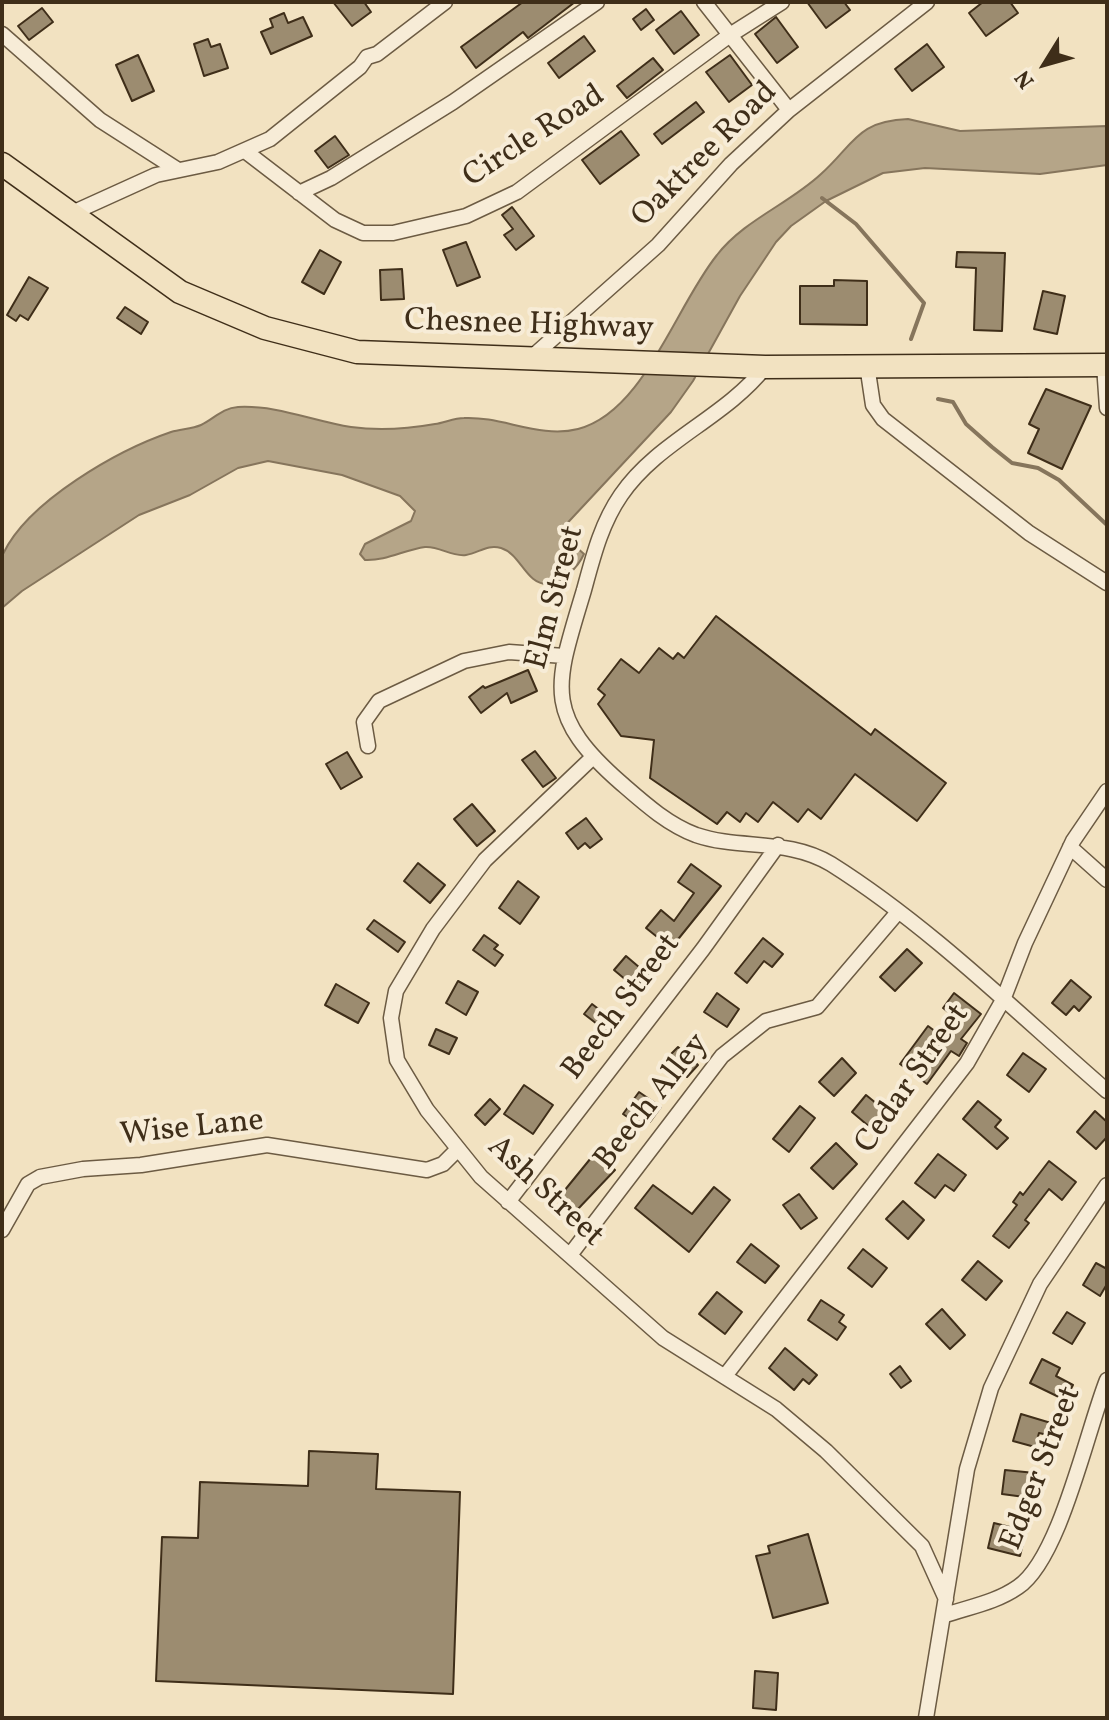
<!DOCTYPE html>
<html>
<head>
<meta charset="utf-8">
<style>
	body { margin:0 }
	#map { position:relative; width:1109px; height:1720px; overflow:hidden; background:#f2e2c1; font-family:Vollkorn,serif }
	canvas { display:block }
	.frame { position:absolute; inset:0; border:4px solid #3f2e19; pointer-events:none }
	.north { position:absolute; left:1005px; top:24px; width:80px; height:80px; -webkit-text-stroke:6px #f7ecd7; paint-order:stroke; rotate:233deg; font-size:22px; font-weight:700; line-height:32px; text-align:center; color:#3f2e19 }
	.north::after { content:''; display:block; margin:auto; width:28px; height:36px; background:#3f2e19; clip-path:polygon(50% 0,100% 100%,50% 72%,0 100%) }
</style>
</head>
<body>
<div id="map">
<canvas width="1109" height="1720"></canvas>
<div class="frame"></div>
<div class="north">N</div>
</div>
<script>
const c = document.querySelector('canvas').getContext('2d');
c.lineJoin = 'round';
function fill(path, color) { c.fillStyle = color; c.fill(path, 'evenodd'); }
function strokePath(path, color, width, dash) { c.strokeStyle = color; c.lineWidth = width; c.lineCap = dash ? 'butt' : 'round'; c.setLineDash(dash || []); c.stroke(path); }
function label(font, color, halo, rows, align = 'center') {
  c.font = font + ' Vollkorn,serif'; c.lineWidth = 8; c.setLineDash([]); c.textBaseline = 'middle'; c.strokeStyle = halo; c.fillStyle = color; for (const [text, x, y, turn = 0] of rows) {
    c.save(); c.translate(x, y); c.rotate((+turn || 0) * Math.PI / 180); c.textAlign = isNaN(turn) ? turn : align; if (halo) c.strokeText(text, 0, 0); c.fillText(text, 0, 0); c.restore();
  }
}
const water = new Path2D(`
	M908 119 960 131 1107 126V165L1040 174 925 168 883 173 826 201 791 226 776 242 740 296 693 381 671 412 559 532 584 554C578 567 563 583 548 584 526 585 521 554 501 548 487 544 479 553 466 555 451 557 440 546 425 547 404 550 386 561 365 560L360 554 365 544 411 521 415 511 400 496 342 475 268 461 238 468 190 495 139 515 22 591 2 608C2 593 0 567 3 554 28 501 118 450 171 432 181 429 192 429 201 425 214 419 222 408 238 407 277 405 313 421 351 427 379 431 407 429 435 424 444 423 454 418 464 418 502 416 540 439 578 429 644 412 675 307 717 255 744 220 789 204 821 174 855 143 857 121 908 119Z`);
fill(water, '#b5a588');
strokePath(water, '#86755c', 2);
strokePath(new Path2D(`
	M822 198 856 224 924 303 911 339
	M938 399 953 402 966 424 992 447 1012 463 1038 468 1059 480 1107 525`), '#86755c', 4);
const building = new Path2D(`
	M333 2H364L371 12 352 26Z
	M523 2H575L528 38 523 32 476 68 461 47Z
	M807 2H844L850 10 826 28Z
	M983 2H1010L1018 13 986 36 969 13Z
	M42 8 53 22 29 40 18 26Z
	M646 9 654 20 641 30 633 19Z
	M681 11 699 35 674 54 656 30Z
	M284 13 288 23 303 17 312 36 271 54 261 32 273 27 270 19Z
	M776 17 798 47 777 63 755 34Z
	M584 36 595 51 559 78 548 63Z
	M208 39 211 47 220 44 228 68 204 76 194 44Z
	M927 44 944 67 912 91 895 69Z
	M138 55 154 91 132 101 116 65Z
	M730 55 752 85 729 102 706 72Z
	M653 58 663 70 627 98 617 86Z
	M696 102 704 112 662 144 654 134Z
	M621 131 639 155 600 184 582 160Z
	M335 136 349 155 328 168 315 151Z
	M512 207 534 236 516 250 504 235 513 229 502 215Z
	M466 242 480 277 457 286 443 250Z
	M320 250 341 262 324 294 302 282Z
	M957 252 1005 253 1002 331 974 330 976 268 956 267Z
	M402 269 404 299 381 300 380 270Z
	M29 277 48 288 28 320 20 315 16 321 7 315Z
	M834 280 867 281V325L800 324V286H834Z
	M1043 291 1065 296 1057 334 1034 329Z
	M125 307 148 322 141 334 117 318Z
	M1046 389 1091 406 1062 469 1028 453 1039 429 1029 424Z
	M716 616 871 735 875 729 946 783 917 821 855 774 821 819 808 809 798 822 773 802 758 822 746 813 740 822 727 812 717 824 650 778 654 740 621 736 598 704 605 695 598 689 621 659 639 673 659 648 673 659 678 653 684 658Z
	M528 670 537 691 511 703 507 693 481 713 469 697 483 686 485 688Z
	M535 751 556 778 543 787 522 760Z
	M347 752 362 777 341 789 326 764Z
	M472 804 495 831 477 846 454 819Z
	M586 818 602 839 590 848 585 843 578 849 566 833Z
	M418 863 445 885 430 903 404 881Z
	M691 864 721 886 671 948 646 928 661 910 674 921 694 893 678 882Z
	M518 881 539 897 520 924 499 908Z
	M374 920 405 942 398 952 367 929Z
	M484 935 498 945 494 949 503 955 495 966 473 950Z
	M763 938 783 954 772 967 764 961 747 983 735 973Z
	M907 949 922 963 895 991 880 977Z
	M626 956 653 979 646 988 636 980 632 985 614 970Z
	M1071 980 1091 997 1079 1011 1074 1006 1066 1015 1052 1003Z
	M458 981 478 992 466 1015 446 1003Z
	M336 984 369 1003 358 1023 325 1005Z
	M717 993 739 1009 727 1027 704 1012Z
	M954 993 981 1014 961 1039 967 1043 959 1056 951 1051 927 1084 900 1064 928 1026 943 1037 956 1018 943 1008Z
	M592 1004 618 1024 610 1034 584 1014Z
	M436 1029 457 1038 449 1054 429 1045Z
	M678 1047 698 1065 687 1077 667 1058Z
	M1023 1053 1046 1069 1029 1092 1007 1075Z
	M842 1058 856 1073 834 1096 819 1082Z
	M524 1085 553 1105 533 1134 504 1114Z
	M639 1092 661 1107 650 1122 644 1118 639 1125 623 1114Z
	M866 1095 893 1117 878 1134 852 1112Z
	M490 1099 500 1109 485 1125 475 1115Z
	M978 1101 1001 1120 995 1127 1008 1138 997 1149 963 1119Z
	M800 1106 815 1118 789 1152 773 1139Z
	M1095 1111 1107 1122V1137L1096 1149 1077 1132Z
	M836 1143 857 1164 833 1189 811 1168Z
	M595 1153 615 1170 577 1210 560 1196Z
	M938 1154 966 1175 954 1191 945 1185 935 1198 915 1183Z
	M1049 1161 1076 1182 1062 1200 1049 1189 1025 1220 1029 1223 1009 1248 993 1236 1017 1205 1013 1202 1020 1192 1023 1195Z
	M653 1185 692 1214 714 1187 730 1200 689 1252 635 1208Z
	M799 1194 817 1218 801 1229 783 1205Z
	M903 1201 924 1220 908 1239 886 1219Z
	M751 1244 779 1266 765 1283 737 1262Z
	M863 1249 887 1268 872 1287 848 1268Z
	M978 1261 1002 1281 986 1300 962 1280Z
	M1096 1263 1107 1269V1284L1100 1296 1083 1285Z
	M717 1292 742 1312 725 1334 699 1314Z
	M821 1300 844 1315 839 1322 846 1327 837 1340 808 1320Z
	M942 1309 965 1335 950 1349 926 1324Z
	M1067 1312 1085 1323 1072 1344 1053 1333Z
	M785 1348 817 1375 809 1384 803 1379 794 1390 769 1368Z
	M1042 1359 1060 1368 1056 1376 1073 1385 1065 1400 1030 1383Z
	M900 1366 911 1381 901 1388 890 1374Z
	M1021 1414 1051 1423 1048 1435 1039 1433 1035 1447 1013 1441Z
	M309 1451 378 1454 376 1489 460 1492 453 1694 156 1681 162 1537 198 1538 200 1482 308 1486Z
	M1005 1470 1035 1473 1032 1498 1002 1494Z
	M994 1523 1026 1531 1020 1556 988 1548Z
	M808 1534 828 1603 773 1618 756 1556 770 1553 768 1546Z
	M755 1671 778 1673 776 1710 753 1708Z`);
fill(building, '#9c8c70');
strokePath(building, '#3f2e19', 2);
const street = new Path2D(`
	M704 2 789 110
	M2 34 100 120 178 170
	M245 151 335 220 363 233H393L466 216 517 192 730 35 782 2
	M299 193 331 178 453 102 597 2
	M70 214 156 175 218 162 270 139 360 67 367 57 377 54 445 2
	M532 357 658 245 731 164 789 110 927 2
	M867 365 873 405 883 419 1029 533 1107 583
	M1104 365 1107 408
	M765 367C725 418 658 441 621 495 601 524 593 557 584 590 556 684 541 713 621 783 644 803 667 824 696 835 740 850 788 838 831 864 931 927 1018 1014 1107 1091
	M368 746 364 722 379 701 464 661 509 652 564 656
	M592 758 485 860 433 929 396 991 391 1018 397 1060 427 1110 481 1177 663 1338 776 1409 826 1451 922 1546 946 1599
	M1070 847 1107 880
	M508 1202 703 949 778 845
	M2 1230 28 1184 40 1177 83 1169 141 1165 267 1145 427 1170 443 1164 457 1150
	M570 1255 722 1056 766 1021 817 1007 898 912
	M725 1376 967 1063 1003 1000 1025 943 1073 841 1107 791
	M943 1616C968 1607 995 1603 1018 1587 1060 1559 1087 1430 1107 1380
	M926 1718 967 1469 991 1388 1040 1284 1107 1185`);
const primary = new Path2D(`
	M2 164 180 292 265 328 357 352 765 367 1107 365`);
strokePath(street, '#6c5b43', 17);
strokePath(primary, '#3f2e19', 25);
strokePath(street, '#f7ecd7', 14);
strokePath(primary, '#f2e2c1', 22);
label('32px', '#3f2e19', '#f7ecd7', [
	["Circle Road",535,138,-33],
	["Oaktree Road",706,156,-45],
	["Chesnee Highway",529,327,2],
	["Elm Street",557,598,-75],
	["Beech Street",623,1008,-53],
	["Cedar Street",914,1080,-55],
	["Beech Alley",653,1103,-52],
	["Wise Lane",192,1130,-6],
	["Ash Street",544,1193,43],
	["Edger Street",1043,1469,-69]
]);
</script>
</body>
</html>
